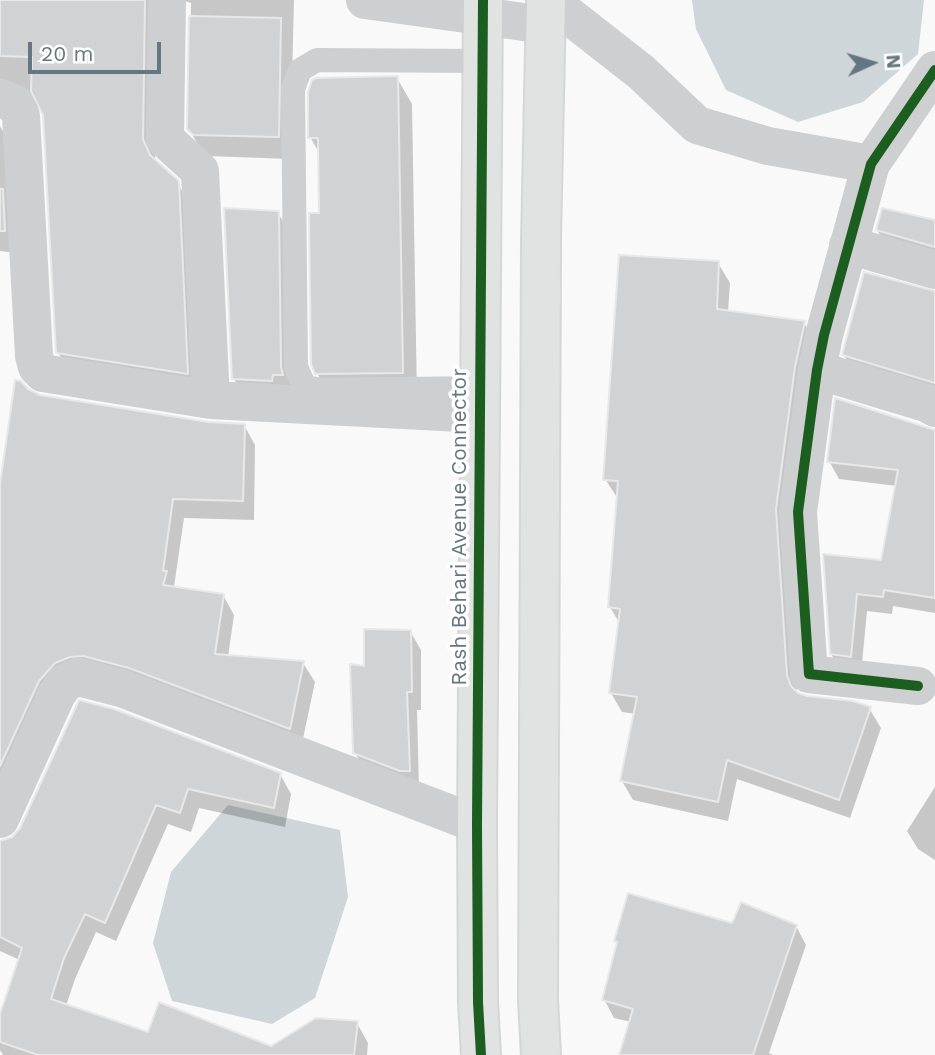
<!DOCTYPE html>
<html>
<head>
<meta charset="utf-8">
<style>
	body { margin:0 }
	#map { position:relative; width:935px; height:1055px; overflow:hidden; background:#f9f9f9; font-family:"Work Sans",sans-serif }
	canvas { display:block }
	.north { position:absolute; left:837px; top:28px; width:70px; height:70px; -webkit-text-stroke:5px #fff; paint-order:stroke; rotate:86deg; font-size:19px; font-weight:700; line-height:28px; text-align:center; color:#657683 }
	.north::after { content:''; display:block; margin:auto; width:24px; height:32px; background:#657683; clip-path:polygon(50% 0,100% 100%,50% 72%,0 100%) }
	.scale { position:absolute; left:28px; top:42px; width:133px; height:32px; box-sizing:border-box; border:4px solid #657683; border-top:0; padding-left:9px; font-size:21px; line-height:24px; white-space:nowrap; color:#657683; -webkit-text-stroke:5px #fff; paint-order:stroke }
</style>
</head>
<body>
<div id="map">
<canvas width="935" height="1055"></canvas>
<div class="north">N</div>
<div class="scale">20 m</div>
</div>
<script>
const c = document.querySelector('canvas').getContext('2d');
c.lineJoin = 'round';
function fill(path, color) { c.fillStyle = color; c.fill(path, 'evenodd'); }
function strokePath(path, color, width, dash) { c.strokeStyle = color; c.lineWidth = width; c.lineCap = dash ? 'butt' : 'round'; c.setLineDash(dash || []); c.stroke(path); }
function label(font, color, halo, rows, align = 'center') {
  c.font = font + ' "Work Sans",sans-serif'; c.lineWidth = 7; c.setLineDash([]); c.textBaseline = 'middle'; c.strokeStyle = halo; c.fillStyle = color; for (const [text, x, y, turn = 0] of rows) {
    c.save(); c.translate(x, y); c.rotate((+turn || 0) * Math.PI / 180); c.textAlign = isNaN(turn) ? turn : align; if (halo) c.strokeText(text, 0, 0); c.fillText(text, 0, 0); c.restore();
  }
}
fill(new Path2D(`
	M692 0H924L918 54 863 102 798 122 726 90 696 29Z
	M228 805 340 830 348 897 315 998 272 1024 172 1001 153 943 171 872Z`), '#ced6d9');
fill(new Path2D(`
	M0 0H181L157 23 155 162 177 182 190 205 200 396 70 375 58 352 43 110 22 99 0 103Z
	M182 0H294L290 159 207 156 202 152 189 129 191 3Z
	M397 78 412 104 417 399H332L317 373 321 215 320 154 310 137Z
	M0 126 11 146 17 253 0 251Z
	M278 213 289 231 291 387 244 397 234 379Z
	M935 222V261L888 248 877 230Z
	M718 263 730 283 728 312 804 323 815 342 787 530 797 694 869 708 881 728 850 818 737 779 728 821 633 800 622 781 636 714 622 712 611 693 620 624 610 607 618 499 605 479Z
	M935 293V397L854 372 844 355Z
	M27 390 39 396 207 423 244 425 255 445 254 520 184 518 174 587 223 595 234 615 228 657 303 663 315 682 301 748 80 677 0 810V495Z
	M935 432V613L893 606 892 614 867 611 861 674 842 672 831 654 825 556 883 562 897 486 839 479 829 461Z
	M410 631 421 650V710H417L419 789 366 771 355 753 366 667Z
	M81 702 280 774 291 794 285 827 199 808 191 832 168 824 116 941 96 932 75 979 66 1006 149 1034 271 1048 357 1023 368 1043 367 1055H3L0 1050V1020L20 960 0 951V842L14 838 21 829Z
	M935 787V860L918 849 907 831Z
	M733 925 796 926 806 945 769 1053 773 1055H621L631 1022 614 1018 604 999 618 945 616 941Z`), '#0003');
const building = new Path2D(`
	M0 0H145L143 139 150 155 179 181 188 374 56 353 43 115 31 91 32 57 0 56Z
	M189 16 281 18 279 137 193 135 187 129Z
	M398 76 403 373 315 374 311 364 309 213H319L318 138H308V92L312 80 316 78Z
	M0 189H3L5 231H0Z
	M224 208 279 211 281 367 283 375H273L272 381 232 379Z
	M882 208 935 220V247L876 230Z
	M619 255 719 261 717 309 805 321 795 367 776 509 787 675 791 686 798 693 807 696 853 701 871 707 839 800 727 760 718 802 620 781 637 697 609 693 620 609 608 607 618 481 603 480Z
	M864 272 935 291V383L842 355Z
	M15 380 21 381 28 389 40 395 208 422 245 424 243 501 173 499 163 571H167L163 585 224 594 215 654 304 661 290 729 129 668 83 656 70 657 55 663 39 681 0 766V484Z
	M835 398 935 430V598L884 590 883 597 857 594 851 657 830 654 823 554 881 560 898 470 827 462Z
	M364 629 411 630 412 692H407L410 771H400L353 753 350 664 364 666Z
	M79 700 114 709 281 773 274 808 188 789 180 813 156 805 105 923 85 914 64 958 51 999 148 1032 159 1002 271 1046 316 1018 358 1021 354 1055H38L0 1042V1014L22 948 0 937V841L12 837 20 828Z
	M628 893 732 923 741 902 797 925 753 1055H619L633 1009 602 1000 617 942 614 941Z`);
fill(building, '#d0d2d3');
strokePath(building, '#e8e8e8', 2);
const primary = new Path2D(`
	M481 1055 478 1002 477 824 483 0
	M541 1055 538 1000 541 241 546 0`);
strokePath(primary, '#d5d6d7', 42);
strokePath(new Path2D(`
	M480 388 324 390 305 387 296 367 293 89 300 70 317 60 482 61`), '#cecfd0', 24);
strokePath(new Path2D(`
	M167 0 165 139 200 171 211 400
	M365 0 545 25
	M549 0 641 72 697 125 768 146 871 164
	M0 98 15 104 21 116 34 356 37 367 43 373 211 400 480 414
	M848 245 935 270
	M817 370 926 403 935 408
	M918 686 809 674 798 512 817 370 824 335 871 164 935 70
	M0 819 57 694 65 683 78 677 121 688 477 824`), '#cecfd0', 38);
strokePath(primary, '#e1e2e2', 38);
strokePath(new Path2D(`
	M918 686 809 674 798 512 817 370 824 335 871 164 935 70
	M481 1055 478 1002 477 824 483 0`), '#1b5e20', 10);
label('21px', '#657683', '#fff', [
	["Rash Behari Avenue Connector",460,527,-90]
]);
</script>
</body>
</html>
